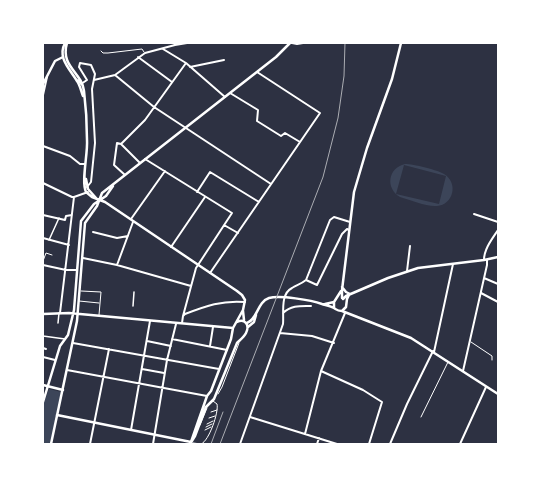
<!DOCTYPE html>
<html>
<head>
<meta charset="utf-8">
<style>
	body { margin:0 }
	#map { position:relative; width:541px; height:487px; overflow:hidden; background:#2d3142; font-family:"Open Sans",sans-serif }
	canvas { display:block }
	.frame { position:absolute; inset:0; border:44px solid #fff; pointer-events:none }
</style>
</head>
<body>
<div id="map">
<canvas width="541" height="487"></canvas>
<div class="frame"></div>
</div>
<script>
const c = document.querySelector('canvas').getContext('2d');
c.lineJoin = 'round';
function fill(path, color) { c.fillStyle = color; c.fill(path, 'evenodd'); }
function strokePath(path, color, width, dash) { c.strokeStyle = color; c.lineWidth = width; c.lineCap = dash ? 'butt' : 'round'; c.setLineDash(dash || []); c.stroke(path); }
fill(new Path2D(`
	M405 164C413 164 438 170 444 174 459 183 453 205 437 206 427 207 410 200 400 197 385 188 388 168 405 164ZM404 165 446 176 439 204 396 194Z
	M49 389 61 392 50 444H43V405Z`), '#3c4559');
strokePath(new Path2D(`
	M101 51 103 53H108L142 49 144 52
	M43 261 46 253 52 255
	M81 291 101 292 99 315
	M79 301 99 303
	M471 342 492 356V360
	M218 394 222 387 239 343
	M211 412 217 410
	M421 417 448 362
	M209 418 215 416
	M207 424 213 421
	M200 425 207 408
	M206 427 212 424
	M205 430 211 427
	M193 443 201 444C209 441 219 412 217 404L213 401`), '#fff', 1);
strokePath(new Path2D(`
	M49 240 59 218
	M133 306 134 292
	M58 323 59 313
	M43 336 65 339`), '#fff', 1.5);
strokePath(new Path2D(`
	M292 43 297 44 303 43
	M175 45 187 43
	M163 49 186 63 225 97
	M138 57 172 82
	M190 67 224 60
	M115 75 154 107 271 184
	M78 80 81 84 87 80 79 67 80 63 91 65 95 74 92 89 95 143 91 182 87 187
	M94 80 115 75 145 53 175 45 174 43
	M230 93 258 110 257 121 281 136 285 133 300 142
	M43 95 47 77
	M121 144 145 120 186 63
	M43 146 70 156 80 164H85
	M145 159 232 213 196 268 183 316
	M125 175 114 165 117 143 121 144 140 163
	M43 183 72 197H74L88 192
	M197 192 210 172 259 202
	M474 214 498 222
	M43 215 65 220 66 216 72 215
	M131 219 165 171
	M224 225 238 233
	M93 232 117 238 128 236
	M43 238 69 245
	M171 247 205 197
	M83 258 117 265 191 286
	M484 260C484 249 492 239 498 230
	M43 265 66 270H77
	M117 265 133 222
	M407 271 410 246
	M210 273 320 113 257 72
	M484 278 498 284
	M306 280 317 285 342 234 347 229 349 230
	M481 293 498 302
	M60 313 74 197
	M283 313C291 305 301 306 311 306
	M182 323 183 316 185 314C206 306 222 300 245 302
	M280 333 312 336 334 343
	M172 339 227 350
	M147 341 171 346
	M73 343 219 369
	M210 346 213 327
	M43 348 46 349
	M434 352 453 264
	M43 357 55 360
	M142 369 164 373
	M67 370 207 396
	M321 371 363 390 382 402 369 444
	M463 371 487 265V260
	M250 417 337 444
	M131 430 150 321
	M305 434 321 371 345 313
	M90 444 109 349
	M153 444 167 360 176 324
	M240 444 283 324C284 313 280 294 292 288 297 285 301 284 306 280L330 220 334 217 350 222
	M317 444 319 438
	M390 444 407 404 433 351
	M460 444 486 387`), '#fff', 2);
strokePath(new Path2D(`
	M43 84 55 61 63 57
	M43 385 63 390
	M57 415 191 442`), '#fff', 2.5);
strokePath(new Path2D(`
	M65 43C57 58 70 69 77 81 80 85 81 91 83 96
	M67 43C60 67 82 72 84 91 86 107 87 124 87 140 88 154 81 181 86 192L92 197 105 202 237 291 242 295 245 300 243 310 233 328 231 339 211 391 207 396 191 442
	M86 179 88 189 96 198
	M342 287 346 292 350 294
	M342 298V290L354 192 367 148 392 79 401 43
	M343 299 346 296 388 278 418 268 484 260 498 257
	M325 304 334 302
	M334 307V302L341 291
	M243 311 244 320
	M342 311 346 307 347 299 349 295
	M43 314 69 313 233 328
	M247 323C258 319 257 302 269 298 280 295 311 300 322 304 325 305 331 306 334 308 337 310 337 311 342 311L411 338 498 394
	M248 327 254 322 256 315
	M43 402 60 346 68 335 74 310 81 221 94 204 106 196 113 186
	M51 444 77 321 85 223 97 206 102 193 276 57 290 43
	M190 444 195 436 206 407 214 399 237 343C240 340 244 337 246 333 250 325 245 318 237 322`), '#fff', 2.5);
strokePath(new Path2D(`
	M211 444 223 412
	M220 444 323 177 338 118 344 76 345 43`), '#abadb3', 1);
</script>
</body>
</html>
